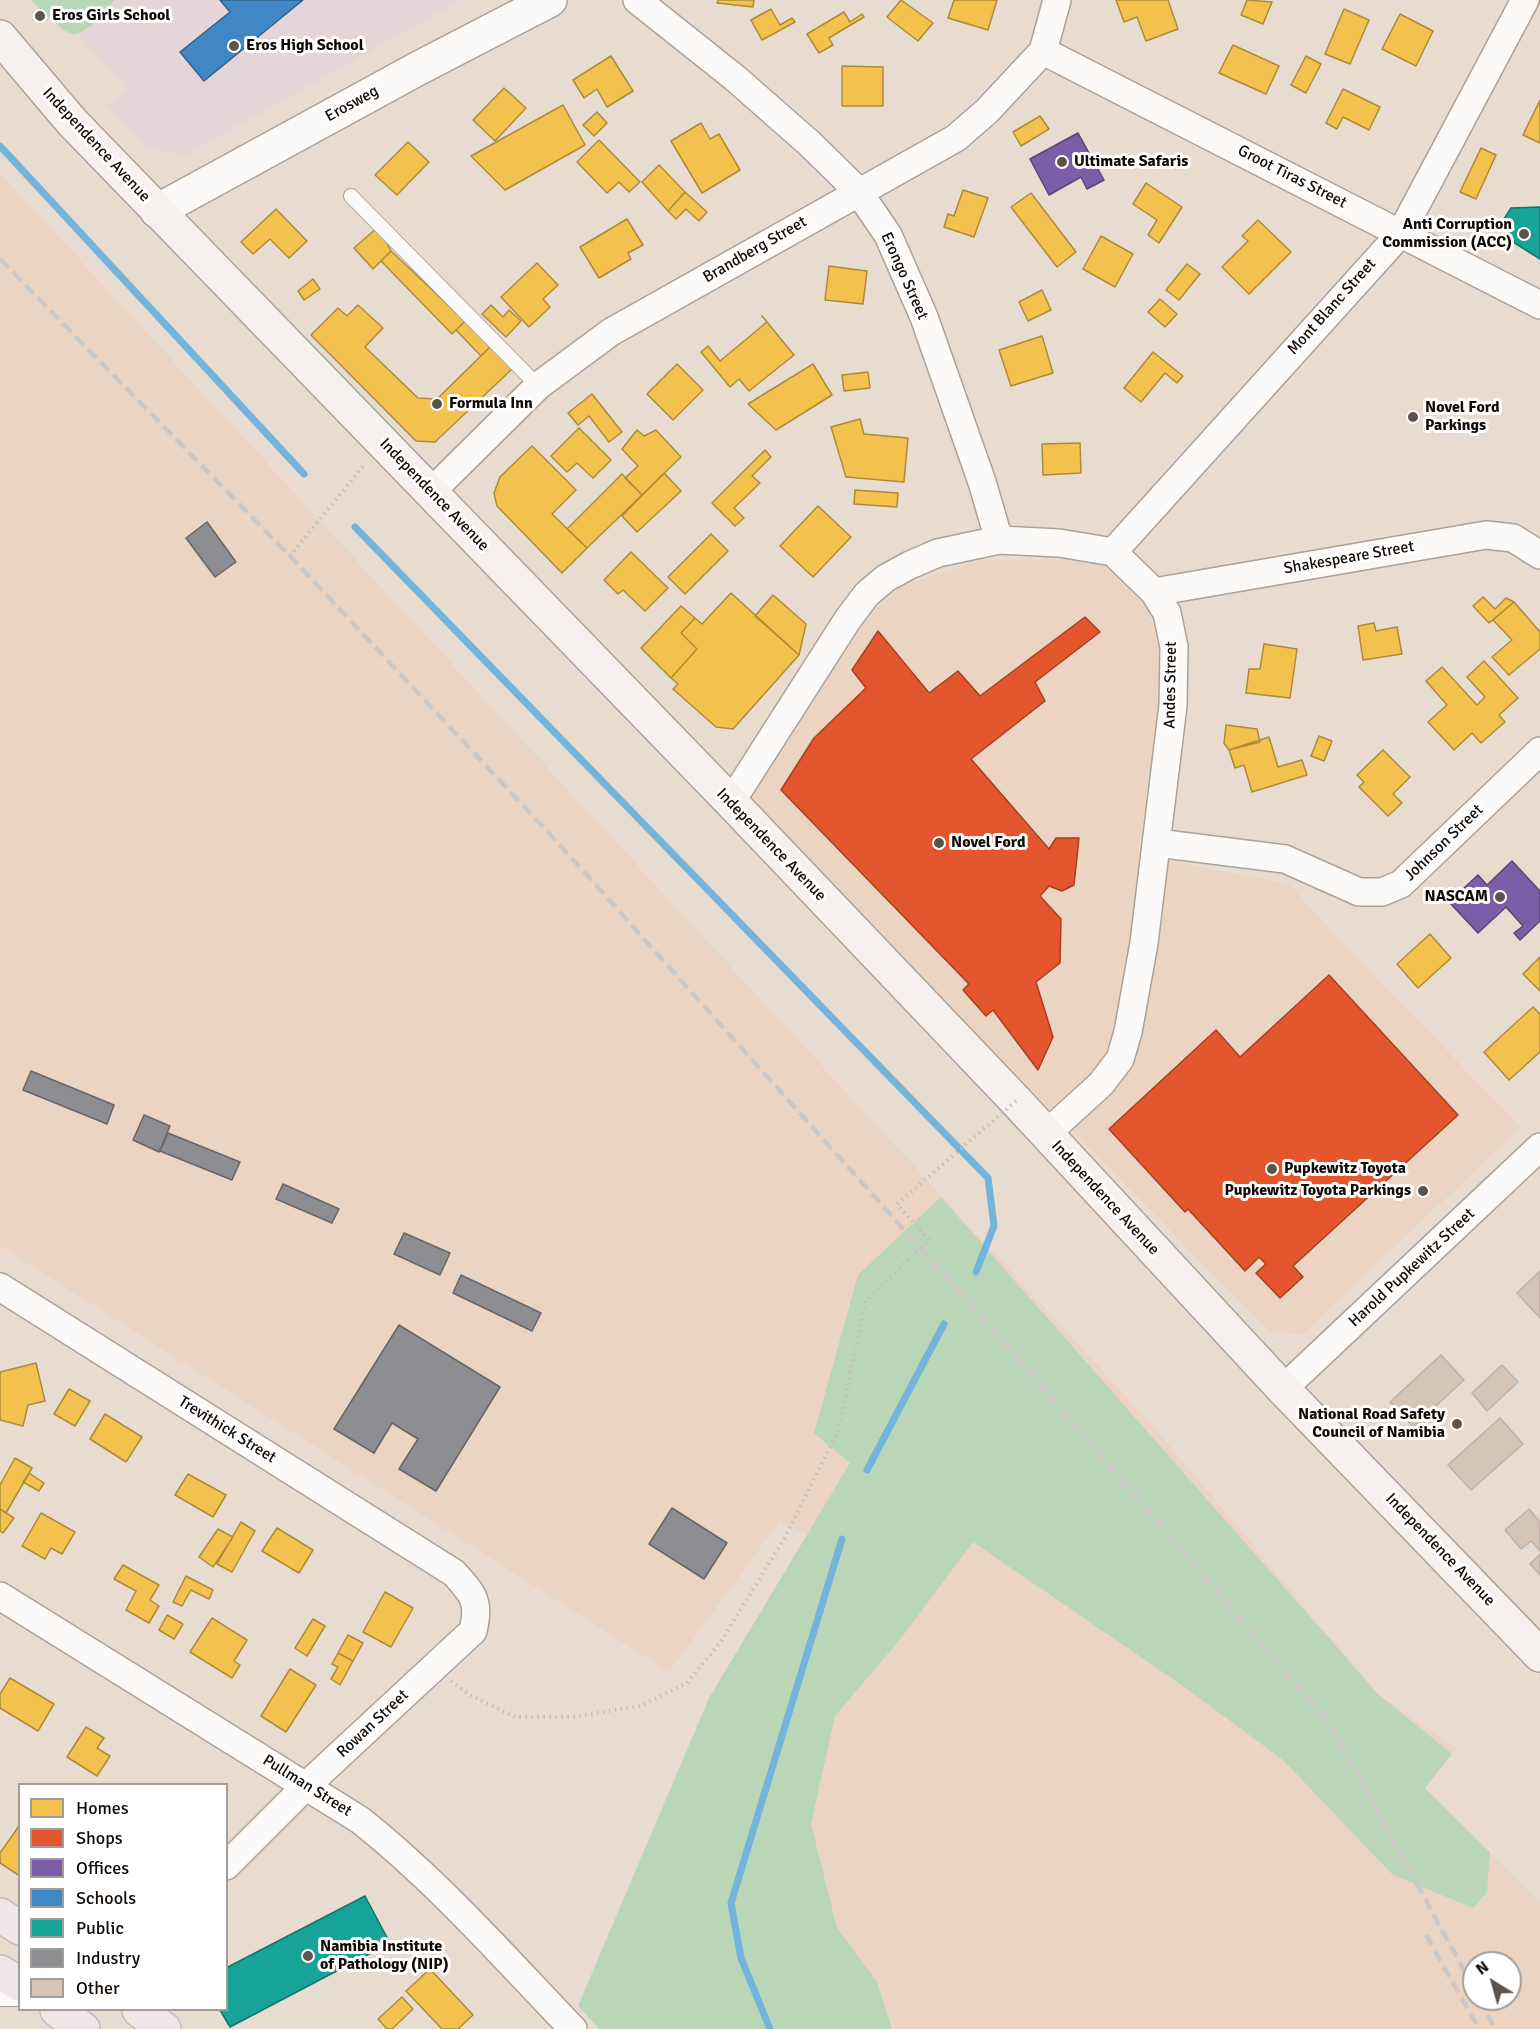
<!DOCTYPE html>
<html>
<head>
<meta charset="utf-8">
<style>
	body { margin:0 }
	#map { position:relative; width:1540px; height:2029px; overflow:hidden; background:#e8dcd0; font-family:Signika,sans-serif }
	canvas { display:block }
	.legend { position:absolute; left:18px; top:1783px; width:210px; height:228px; box-sizing:border-box; background:#fff; border:2px solid #a09d9b; margin:0; padding:8px 10px; list-style:none; font-size:18px; color:#110904 }
	.legend li { display:flex; align-items:center; gap:12px; height:30px }
	.legend b { width:30px; border:2px solid #a09d9b }
	.north { position:absolute; left:1462px; top:1951px; width:60px; height:60px; box-sizing:border-box; background:#fff; border:2px solid #a09d9b; border-radius:50%; rotate:323deg; font-size:16px; font-weight:700; line-height:24px; text-align:center; color:#110904 }
	.north::after { content:''; display:block; margin:auto; width:21px; height:27px; background:#5c534b; clip-path:polygon(50% 0,100% 100%,50% 72%,0 100%) }
</style>
</head>
<body>
<div id="map">
<canvas width="1540" height="2029"></canvas>
<ul class="legend">
<li><b style="height:16px;background:#f2c14e"></b>Homes</li>
<li><b style="height:16px;background:#e4572e"></b>Shops</li>
<li><b style="height:16px;background:#7b5ea7"></b>Offices</li>
<li><b style="height:16px;background:#3f88c5"></b>Schools</li>
<li><b style="height:16px;background:#17a398"></b>Public</li>
<li><b style="height:16px;background:#8d8d92"></b>Industry</li>
<li><b style="height:16px;background:#d6c5b4"></b>Other</li>
</ul>
<div class="north">N</div>
</div>
<script>
const c = document.querySelector('canvas').getContext('2d');
c.lineJoin = 'round';
function fill(path, color) { c.fillStyle = color; c.fill(path, 'evenodd'); }
function strokePath(path, color, width, dash) { c.strokeStyle = color; c.lineWidth = width; c.lineCap = dash ? 'butt' : 'round'; c.setLineDash(dash || []); c.stroke(path); }
function label(font, color, halo, rows, align = 'center') {
  c.font = font + ' Signika,sans-serif'; c.lineWidth = 6; c.setLineDash([]); c.textBaseline = 'middle'; c.strokeStyle = halo; c.fillStyle = color; for (const [text, x, y, turn = 0] of rows) {
    c.save(); c.translate(x, y); c.rotate((+turn || 0) * Math.PI / 180); c.textAlign = isNaN(turn) ? turn : align; if (halo) c.strokeText(text, 0, 0); c.fillText(text, 0, 0); c.restore();
  }
}
fill(new Path2D(`
	M0 173 1149 1421 1378 1694 1456 1748 1425 1788 1540 1903V2029H776L829 1546 780 1521 669 1672 0 1246ZM1474 1963H1510V1999H1474Z
	M978 560H1104L1147 605 1157 640 1158 708 1138 855 1289 884 1358 959 1521 1127 1302 1335 1269 1331 746 799 871 614 900 587Z`), '#ebd5c2');
fill(new Path2D(`
	M50 0H461L186 155 144 148 107 105 127 91Z`), '#e5d5d8');
fill(new Path2D(`
	M31 0H114C105 16 91 28 74 35L63 30Z
	M941 1197 1378 1694 1452 1754 1425 1788 1490 1852 1487 1892 1473 1908 1393 1875 1283 1760 1183 1686 973 1542 902 1637 835 1716 811 1824 837 1928 877 1982 892 2029H599L578 2006 709 1698 850 1463 814 1433 858 1275Z`), '#b9d6b7');
const homes = new Path2D(`
	M718 0H754L753 7 717 3Z
	M901 0 933 23 918 41 887 17Z
	M954 0H997L988 30 948 18Z
	M1116 0H1168L1178 29 1146 41 1137 17 1124 22Z
	M1247 0 1272 2 1263 24 1241 15Z
	M771 9 780 25 792 18 795 22 762 40 751 20Z
	M1344 9 1369 20 1350 64 1325 54Z
	M844 12 850 22 862 14 864 17 829 38 833 45 819 53 807 34Z
	M1400 14 1433 31 1416 66 1382 49Z
	M1233 45 1279 66 1266 94 1219 73Z
	M611 56 633 91 607 107 597 89 584 98 573 80Z
	M1306 56 1321 64 1306 93 1291 85Z
	M842 66 883 67V106H842Z
	M504 88 526 108 495 141 473 120Z
	M1343 89 1380 107 1369 130 1343 117 1337 129 1326 123Z
	M1540 100V143L1523 135Z
	M563 105 585 145 505 190 471 156Z
	M597 112 607 123 594 136 583 125Z
	M1040 116 1049 129 1021 146 1013 132Z
	M701 123 710 139 719 134 740 170 702 193 671 141Z
	M599 140 640 182 629 192 619 182 607 193 577 162Z
	M408 142 429 162 397 195 375 175Z
	M1481 148 1496 155 1476 199 1460 192Z
	M659 165 685 192 668 211 642 182Z
	M1146 183 1182 207 1159 243 1148 235 1157 220 1133 204Z
	M963 190 988 198 974 237 944 227 948 214 954 216Z
	M685 192 707 212 699 221 686 209 676 219 668 211Z
	M1031 193 1076 252 1057 267 1011 207Z
	M276 209 307 241 289 258 270 239 253 254 241 242Z
	M627 219 643 245 628 253 631 259 599 278 580 247Z
	M1258 220 1291 252 1249 294 1222 267 1248 241 1242 236Z
	M378 227 391 251 373 269 354 248Z
	M1101 236 1133 254 1115 287 1083 269Z
	M391 251 465 321 452 334 381 261Z
	M537 263 558 285 543 299 550 307 529 327 501 297Z
	M1187 264 1200 274 1179 300 1166 290Z
	M829 266 867 271 863 304 825 300Z
	M313 279 320 289 304 300 298 291Z
	M1042 290 1051 310 1028 321 1019 302Z
	M1160 299 1177 314 1165 327 1148 312Z
	M358 305 383 328 365 347 418 398 437 399 491 346 512 369 435 442 416 441 311 335 338 308 347 316Z
	M491 305 503 317 509 310 521 321 506 337 482 314Z
	M762 316 794 355 749 391 739 379 730 387 701 352 708 346 720 361 767 322Z
	M465 321 491 346 481 356 456 330Z
	M1042 336 1053 373 1011 386 999 350Z
	M1153 352 1183 376 1177 383 1165 373 1141 402 1124 388Z
	M677 364 703 390 673 420 647 394Z
	M813 364 832 395 776 430 748 404Z
	M868 372 870 388 844 391 842 375Z
	M592 394 622 432 609 442 589 416 578 425 568 413Z
	M860 419 864 434 908 438 904 482 846 477 831 427Z
	M579 428 611 460 593 478 577 463 567 472 551 456Z
	M637 430 644 436 656 430 681 457 642 495 625 478 638 466 622 449Z
	M1080 443 1081 473 1043 475 1042 444Z
	M532 446 576 490 552 514 587 548 562 573 497 506 494 493 500 477Z
	M765 450 771 457 752 476 760 483 734 508 744 518 735 526 712 503Z
	M664 473 681 491 637 532 622 516Z
	M622 474 642 495 587 548 567 529Z
	M855 490 898 493 897 507 854 504Z
	M818 506 851 537 813 577 780 546Z
	M711 534 728 551 685 594 668 577Z
	M631 552 668 588 645 611 623 590 618 594 604 580Z
	M731 593 799 655 733 729 716 727 673 689 678 684 671 678 697 649 681 633 695 618 702 624Z
	M773 595 806 624 799 655 755 616Z
	M1483 597 1495 609 1506 598 1514 602 1489 623 1473 606Z
	M1514 602 1540 632V649L1509 675 1492 657 1512 640 1493 620Z
	M681 606 695 618 681 633 697 649 671 678 641 648Z
	M1374 623 1376 631 1397 627 1402 654 1363 660 1358 626Z
	M1264 644 1297 649 1290 698 1246 693 1249 669H1260Z
	M1484 661 1518 698 1499 715 1505 722 1481 743 1472 733 1454 750 1428 722 1447 705 1426 681 1442 667 1477 705 1485 697 1467 677Z
	M1226 725 1257 729 1260 742 1229 750 1224 743Z
	M1319 736 1332 741 1324 761 1311 756Z
	M1269 737 1278 767 1302 760 1307 775 1252 792 1244 765 1235 768 1229 750Z
	M1383 750 1410 777 1393 794 1402 803 1388 816 1359 787 1364 782 1357 775Z
	M1430 934 1451 958 1418 988 1397 964Z
	M1540 957V991L1523 974Z
	M1533 1007 1540 1014V1052L1509 1080 1484 1052Z
	M36 1363 45 1401 28 1405 23 1426 0 1420V1372Z
	M69 1389 90 1401 75 1426 54 1414Z
	M105 1414 142 1437 126 1462 90 1439Z
	M15 1458 32 1468 6 1513 0 1509V1485Z
	M29 1473 44 1483 39 1491 23 1482Z
	M188 1474 226 1495 213 1517 175 1495Z
	M0 1509 14 1518 3 1533 0 1531Z
	M41 1513 75 1532 62 1554 51 1548 45 1559 22 1546Z
	M241 1522 255 1531 232 1572 217 1564Z
	M277 1528 313 1550 299 1573 262 1551Z
	M218 1529 233 1537 213 1567 199 1557Z
	M123 1565 159 1585 150 1600 159 1606 149 1623 126 1610 136 1591 114 1579Z
	M186 1576 213 1590 209 1599 191 1590 182 1606 173 1602Z
	M385 1592 413 1608 391 1647 363 1632Z
	M167 1615 183 1624 174 1639 159 1630Z
	M212 1618 247 1640 234 1661 240 1665 232 1678 190 1652Z
	M313 1619 325 1626 307 1656 295 1648Z
	M348 1635 363 1643 353 1661 338 1653Z
	M338 1653 353 1661 340 1685 331 1679 338 1667 332 1664Z
	M290 1669 316 1685 286 1732 261 1716Z
	M10 1678 54 1704 38 1731 0 1708V1694Z
	M86 1727 104 1738 97 1748 110 1756 97 1776 67 1757Z
	M19 1826H20V1876L0 1863V1853Z
	M430 1969 473 2015 458 2029H442L406 1991Z
	M402 1997 413 2009 392 2029H387L378 2019Z`);
fill(homes, '#f2c14e');
strokePath(homes, '#ae8a38', 1.5);
const shops = new Path2D(`
	M1085 617 1100 632 1035 682 1045 701 971 759 1049 849 1056 838H1079L1074 885 1062 891 1049 886 1040 896 1061 919 1060 963 1036 982 1053 1037 1038 1070 993 1010 986 1016 963 990 969 984 781 790 814 738 866 688 852 670 878 631 929 693 958 671 980 696Z
	M1329 975 1458 1115 1293 1266 1303 1277 1280 1298 1256 1273 1266 1264 1259 1257 1245 1271 1188 1209 1185 1212 1109 1129 1216 1030 1240 1057Z`);
fill(shops, '#e4572e');
strokePath(shops, '#a54021', 1.5);
const offices = new Path2D(`
	M1078 133 1104 180 1087 189 1081 177 1049 195 1030 159Z
	M1512 861 1540 891V921L1520 940 1514 933 1523 926 1506 907 1478 933 1449 902 1478 875 1487 885Z`);
fill(offices, '#7b5ea7');
strokePath(offices, '#5b4476', 1.5);
const schools = new Path2D(`
	M220 0H303L204 81 180 52 230 12Z`);
fill(schools, '#3f88c5');
strokePath(schools, '#31628b', 1.5);
const public = new Path2D(`
	M1540 207V259L1510 240 1504 219 1511 208Z
	M365 1896 390 1943 230 2027 220 2010H226V1968Z`);
fill(public, '#17a398');
strokePath(public, '#15756c', 1.5);
const industry = new Path2D(`
	M207 522 236 562 215 577 186 538Z
	M31 1071 114 1105 107 1124 23 1090Z
	M144 1115 170 1126 159 1152 133 1140Z
	M168 1133 240 1162 232 1180 160 1151Z
	M283 1184 339 1209 332 1223 276 1199Z
	M404 1233 450 1253 440 1275 394 1254Z
	M461 1275 541 1313 532 1331 453 1293Z
	M399 1325 500 1387 436 1491 399 1469 418 1439 392 1423 374 1453 334 1429Z
	M672 1508 727 1543 704 1579 649 1544Z`);
fill(industry, '#8d8d92');
strokePath(industry, '#686567', 1.5);
strokePath(new Path2D(`
	M0 146 304 474
	M355 527 988 1178 994 1226 976 1272
	M867 1470 944 1324
	M770 2029 741 1958 731 1903 842 1539`), '#72b4db', 7);
const building = new Path2D(`
	M1540 1271V1318L1517 1293Z
	M1441 1355 1464 1380 1413 1427 1390 1402Z
	M1502 1365 1518 1382 1487 1411 1472 1393Z
	M1500 1418 1523 1444 1471 1490 1448 1465Z
	M1529 1509 1540 1522V1551L1531 1541 1521 1549 1505 1530Z
	M1540 1554V1575L1530 1564Z`);
fill(building, '#d6c5b4');
strokePath(building, '#bab1a7', 1.5);
const service = new Path2D(`
	M351 196 538 386
	M0 1999H20`);
const minor = new Path2D(`
	M637 0 735 78 809 143 858 191 888 235 924 317 982 482 999 540
	M1043 51 1540 305
	M432 491 538 386 611 332 956 138 987 111 1043 51 1057 0
	M1113 552 1401 233 1525 0
	M1154 592 1486 535 1513 538 1540 555
	M731 802 848 619 867 594 886 578 910 565 938 553 999 540 1059 543 1113 552 1154 592 1167 613 1174 647 1173 705 1144 943 1128 1032 1120 1059 1101 1084 1046 1134
	M1157 843 1285 859 1359 892H1382L1401 884 1540 751
	M0 1287 454 1573C474 1595 480 1602 473 1631L307 1785 226 1866
	M1283 1389 1540 1147
	M0 1596 360 1820C438 1882 504 1957 573 2029`);
const tertiary = new Path2D(`
	M157 211 417 69 550 0`);
const secondary = new Path2D(`
	M0 37 72 122 731 802 1016 1101 1283 1389 1540 1655`);
const primary = new Path2D(`
	M0 1915 20 1928
	M0 1972 20 1984
	M57 2010 83 2029
	M139 2010 164 2029`);
strokePath(service, '#aaa198', 16);
strokePath(minor, '#aaa198', 30);
strokePath(tertiary, '#aaa198', 36);
strokePath(secondary, '#aaa198', 36);
strokePath(primary, '#c3bcb7', 36);
strokePath(new Path2D(`
	M290 556 365 464
	M451 1681 470 1695 515 1717H572L640 1706 687 1683 720 1643 784 1539`), '#c3beba', 4, [1.5, 4.5]);
strokePath(service, '#fcfaf8', 14);
strokePath(minor, '#fcfaf8', 27);
strokePath(tertiary, '#fcfaf8', 33);
strokePath(secondary, '#f6f0ef', 33);
strokePath(primary, '#f0e6e7', 33);
strokePath(new Path2D(`
	M0 259 290 556 560 845 983 1318 1330 1724 1474 1989
	M1426 1935 1479 2029
	M1479 1999 1495 2029`), '#ccc8c6', 4.5, [12, 6]);
strokePath(new Path2D(`
	M784 1539 838 1431 866 1300 929 1240 897 1204 1016 1101`), '#c3beba', 4, [1.5, 4.5]);
for (const [x, y, r, color] of [
	[40,16,6,"#5c534b"],
	[234,46,6,"#5c534b"],
	[1062,162,6,"#5c534b"],
	[1524,234,6,"#5c534b"],
	[437,404,6,"#5c534b"],
	[1413,417,6,"#5c534b"],
	[939,843,6,"#5c534b"],
	[1500,897,6,"#5c534b"],
	[1272,1169,6,"#5c534b"],
	[1423,1191,6,"#5c534b"],
	[1457,1424,6,"#5c534b"],
	[308,1956,6,"#5c534b"]
]) { const dot = new Path2D(); dot.arc(x, y, r, 0, 2 * Math.PI); c.fillStyle = color; c.fill(dot); strokePath(dot, '#fff', 2); }
label('bold 16px', '#110904', '#fff', [
	["Eros Girls School",52,16],
	["Eros High School",246,46],
	["Ultimate Safaris",1074,162],
	["Anti Corruption",1512,225,"right"],
	["Commission (ACC)",1512,243,"right"],
	["Formula Inn",449,404],
	["Novel Ford",1425,408],
	["Parkings",1425,426],
	["Novel Ford",951,843],
	["NASCAM",1488,897,"right"],
	["Pupkewitz Toyota",1284,1169],
	["Pupkewitz Toyota Parkings",1411,1191,"right"],
	["National Road Safety",1445,1415,"right"],
	["Council of Namibia",1445,1433,"right"],
	["Namibia Institute",320,1947],
	["of Pathology (NIP)",320,1965]
], 'left');
label('16px', '#110904', '#fff', [
	["Erosweg",352,104,-29],
	["Independence Avenue",96,145,47],
	["Groot Tiras Street",1292,177,27],
	["Brandberg Street",755,250,-30],
	["Erongo Street",904,276,66],
	["Mont Blanc Street",1332,307,-48],
	["Independence Avenue",434,495,46],
	["Shakespeare Street",1349,558,-10],
	["Andes Street",1171,685,-89],
	["Johnson Street",1444,843,-44],
	["Independence Avenue",771,845,46],
	["Independence Avenue",1105,1198,47],
	["Harold Pupkewitz Street",1412,1268,-43],
	["Trevithick Street",227,1430,32],
	["Independence Avenue",1440,1550,46],
	["Rowan Street",373,1724,-43],
	["Pullman Street",307,1786,32]
]);
</script>
</body>
</html>
